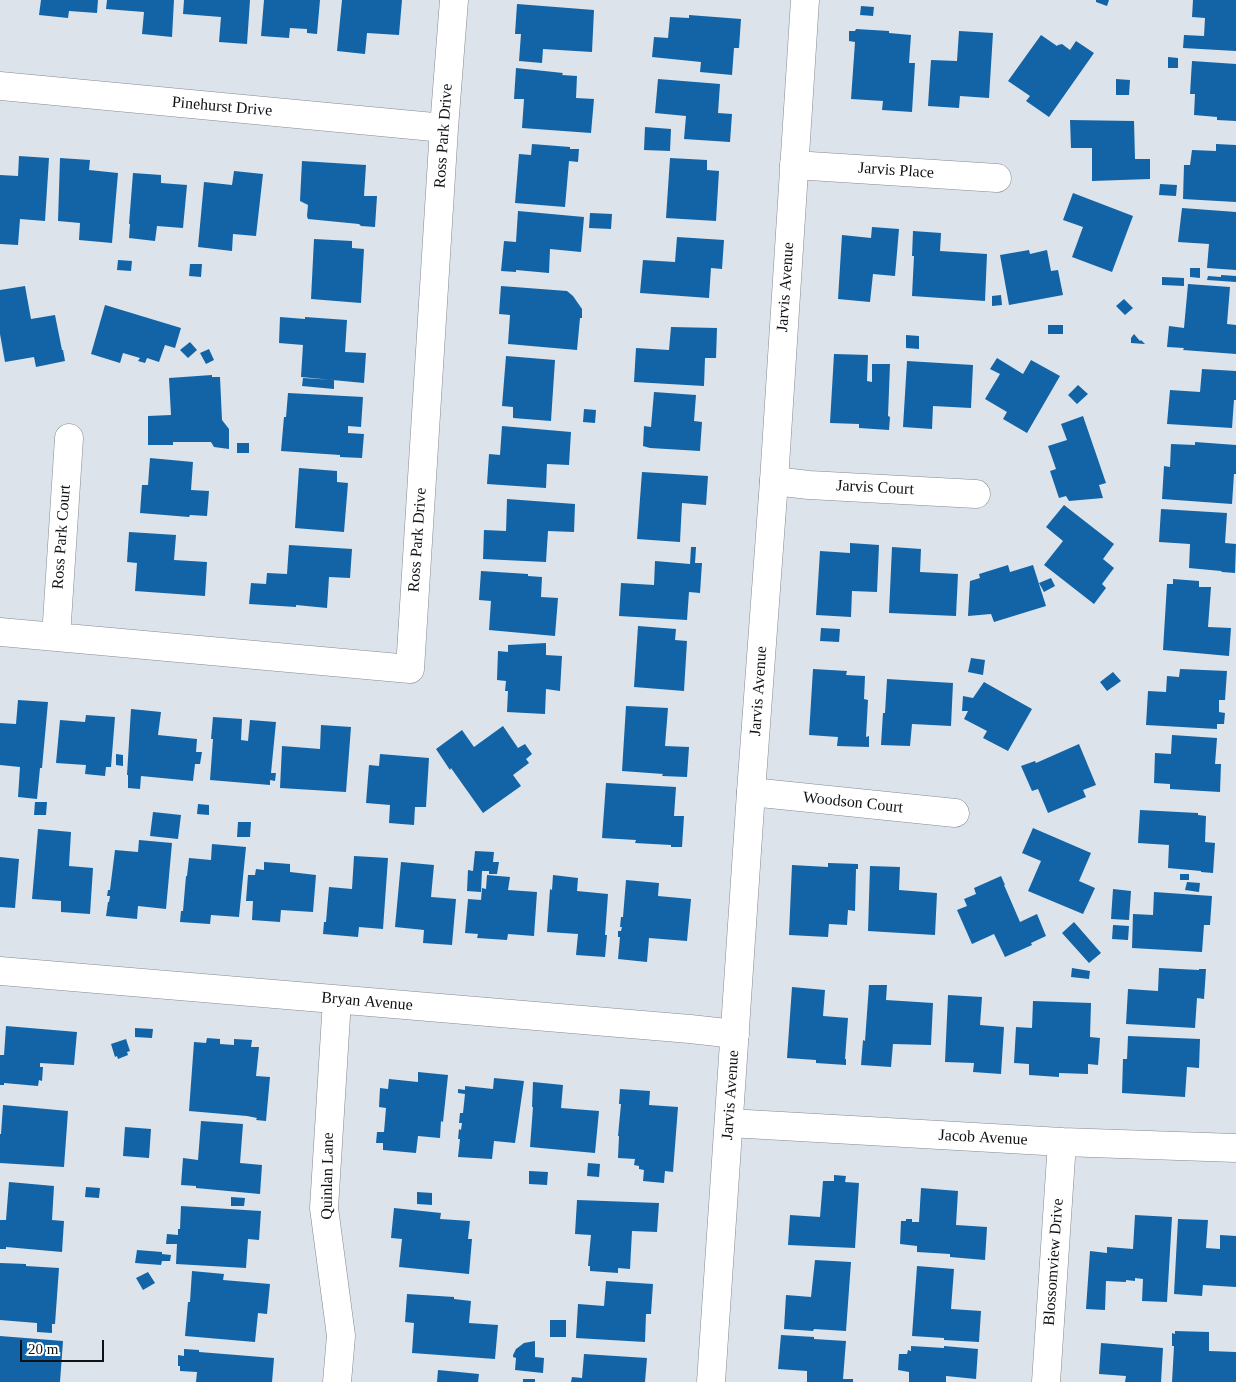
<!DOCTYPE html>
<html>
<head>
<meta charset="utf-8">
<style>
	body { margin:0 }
	#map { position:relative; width:1236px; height:1382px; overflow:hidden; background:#dce3ea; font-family:"Times New Roman",serif }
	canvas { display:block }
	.scale { position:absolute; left:20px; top:1340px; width:84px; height:22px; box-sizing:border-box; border:2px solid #0f1113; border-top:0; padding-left:6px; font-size:15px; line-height:18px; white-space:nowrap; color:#0f1113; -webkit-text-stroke:4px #fff; paint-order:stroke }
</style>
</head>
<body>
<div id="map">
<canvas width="1236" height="1382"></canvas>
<div class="scale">20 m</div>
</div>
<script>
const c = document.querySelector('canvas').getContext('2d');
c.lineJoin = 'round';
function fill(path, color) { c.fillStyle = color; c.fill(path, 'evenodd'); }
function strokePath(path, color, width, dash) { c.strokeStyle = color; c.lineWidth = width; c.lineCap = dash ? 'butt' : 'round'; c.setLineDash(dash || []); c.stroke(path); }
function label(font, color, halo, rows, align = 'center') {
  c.font = font + ' "Times New Roman",serif'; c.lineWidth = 5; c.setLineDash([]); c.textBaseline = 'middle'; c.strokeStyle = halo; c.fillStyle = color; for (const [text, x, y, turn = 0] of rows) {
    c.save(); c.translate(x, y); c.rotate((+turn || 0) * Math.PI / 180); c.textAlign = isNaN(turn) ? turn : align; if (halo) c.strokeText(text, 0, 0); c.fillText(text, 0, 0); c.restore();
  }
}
fill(new Path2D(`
	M41 0H98L97 13 69 11 68 18 39 15Z
	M107 0H174L172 37 142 34 144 12 106 9Z
	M184 0H250L247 44 219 42 221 17 183 14Z
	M264 0H320L317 34 307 33V29L290 28 289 38 261 36Z
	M342 0H402L399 35 367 33 365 54 337 51Z
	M1096 0H1109L1107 6 1096 2Z
	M1193 0H1236V51L1183 48 1184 35 1204 36 1205 18 1192 17Z
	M517 4 594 10 592 52 543 49 542 63 519 61 521 34H515Z
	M861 6 874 7 873 16 860 15Z
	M689 15 741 19 739 48H734L732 75 700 72 701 62 652 57 654 37 668 38 670 17 689 18Z
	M856 29 889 31V33L911 35 909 63H915L912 112 882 110 883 101 851 99 855 42 849 41V31H855Z
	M959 31 993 33 989 98 960 96 959 108 928 106 931 60 957 61Z
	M1041 35 1057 46 1058 45 1062 44 1070 50 1076 41 1094 53 1049 117 1026 101 1030 96 1008 81Z
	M1168 57 1178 58V68H1168Z
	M1192 61 1236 64V121L1217 120V117L1194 115 1195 94H1190Z
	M516 68 563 73 562 75 577 76 576 98 594 99 591 133 522 128 524 99H514Z
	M658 79 720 84 718 113 732 114 730 142 684 139 686 116 655 113Z
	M1116 79 1130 80 1129 95H1116Z
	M1070 120 1134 121 1135 159H1150V179L1092 181V148H1071Z
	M645 127 671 129 670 151 644 150Z
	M532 144 570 147V149H579L578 162 569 161 565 207 515 203 519 154 531 155Z
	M1216 144 1236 145V202L1183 199 1184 165H1190L1192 150 1216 151Z
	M19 156 49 158 45 221 20 219 18 245 0 244V175L18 176Z
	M60 158 90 160 89 170 118 173 112 243 79 240 80 223 58 221Z
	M670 158 707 160V170L719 171 716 221 666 218Z
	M302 161 366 165 364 196H377L375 227 361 226 359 224 308 219 307 216 308 205 300 201Z
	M234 171 263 174 256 236 233 234 232 251 198 247 204 182 232 185Z
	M133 173 161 175V183L187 185 183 228 157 226 155 241 129 238 130 224H129Z
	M1160 184 1177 185 1176 196 1159 195Z
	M1073 193 1133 216 1112 272 1072 257 1083 227 1063 220Z
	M1182 208 1236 212V270L1207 268 1209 244 1178 242Z
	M518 211 584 217 581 252 550 249 549 273 516 270V272L501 271 504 241 516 242Z
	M590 213 612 214 611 229 589 228Z
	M872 227 899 229 895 276 873 274 870 302 838 299 842 235 871 238Z
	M913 231 941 233 940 251 987 254 985 301 912 296 914 256H912Z
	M677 237 724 240 722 269 711 268 709 298 640 293 643 260 675 262Z
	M314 239 352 241V248L364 249 361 303 311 299Z
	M1029 250 1030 254 1047 250 1051 271 1058 270 1063 295 1009 305 1000 255Z
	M118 260 132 261 131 271 117 270Z
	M190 264H202L201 277 189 276Z
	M1190 268H1200V278L1190 277Z
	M1221 275 1236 276V282L1207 280 1208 276 1221 277Z
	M1162 277 1184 278V286L1162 285Z
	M1188 284 1230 287 1227 324 1236 325V354L1183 350 1184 348 1167 347 1169 326 1184 328Z
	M25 286 31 319 55 315 62 350H63L65 361 36 367 34 357 5 362 0 334V290Z
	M501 286 567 291 573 296 582 309V318H580L577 350 508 344 510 315 499 314Z
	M1001 295 1002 305 992 306V296Z
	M1124 299 1133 308 1125 315 1116 306Z
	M105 305 181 328 175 348 165 345 159 362 147 358 145 363 138 361 140 358 123 353 120 363 91 354Z
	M280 317 305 319V317L347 320 345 352 366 353 364 383 301 377 303 345 279 343Z
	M1048 325H1063V334H1048Z
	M671 327 717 328 716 358H705L704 386 634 382 636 348 669 350Z
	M1134 334 1140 341 1141 340 1145 344 1131 343V338Z
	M906 335 919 336V349L906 348Z
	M190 342 197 350 188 358 180 350Z
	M209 349 214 360 206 364 200 353Z
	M834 354 868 355 867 381 872 382V364H890L888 416 890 417 889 430 859 428V424L830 423Z
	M506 356 555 360 551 421 513 418V407L502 406Z
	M997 358 1023 374 1031 360 1060 376 1027 433 1003 419 1007 412 985 399 1000 374 990 369Z
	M907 361 973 365 971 408 933 406 932 429 903 427Z
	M1202 369 1236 371V400H1234L1232 428 1167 424 1170 390 1200 392Z
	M212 375V377H220L222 420 229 429V449L214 447 211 442H173V445H148V416L171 415 169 378Z
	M303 378 334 380V389L302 386Z
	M1078 385 1088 394 1077 404 1068 395Z
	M654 392 696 395 694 421 702 422 700 451 650 448 643 446 644 426 651 427Z
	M288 393 363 397 361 427 348 426V433L364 434 362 458 340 457V455L281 451 284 417H286Z
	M584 409 596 410 595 423 583 422Z
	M1083 416 1106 483 1099 485 1103 498 1069 501 1066 496 1059 498 1050 471 1056 469 1048 446 1067 440 1061 424Z
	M502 426 571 432 569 465 547 464 546 488 487 484 489 454 500 455Z
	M1195 442 1236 445V474H1234L1232 504 1162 499 1164 466 1170 467 1171 444 1195 445Z
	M237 443H249V453H237Z
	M150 458 193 462 191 490 209 491 207 516 190 515 189 517 140 513 142 485H148Z
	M299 468 337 471V482L348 483 344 532 295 528Z
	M642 472 708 476 706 505 682 503 680 542 637 539Z
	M507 499 575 504 574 532 548 531 546 562 483 559 484 530 506 531Z
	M1064 505 1114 544 1103 559 1114 568 1102 584 1106 588 1094 604 1044 565 1063 541 1046 527Z
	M1161 509 1227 513 1225 543 1236 544 1235 573 1222 572 1221 571 1189 568 1190 544 1159 542Z
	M129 532 176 535 174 560 207 562 205 596 135 591 137 563 127 562Z
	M850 543 879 545 877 592 852 591 851 617 816 615 820 551 850 553Z
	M289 545 352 549 350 578 329 577 327 608 296 605V607L249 604 251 583 266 584 267 573 287 574Z
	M691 547H696L695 563H702L700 593 689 592 687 620 619 616 621 583 654 585 655 561 690 564Z
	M892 547 921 549 920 572 958 574 956 616 889 613Z
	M1008 565 1010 572 1033 565 1046 606 994 622 991 614 968 616 970 581 980 578 979 574Z
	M481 571 528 574V576L542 577 541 597 558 598 555 636 489 630 491 601 479 600Z
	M1051 578 1055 586 1044 592 1039 583Z
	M1173 579 1199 581V587H1211L1208 627 1231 628 1229 656 1163 650 1167 584H1173Z
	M638 626 676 629 675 640 687 641 684 691 634 687Z
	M821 628 840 629 839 642 820 641Z
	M546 643V655L562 656 560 691 546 689 545 714 507 712 508 691H505L506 681 497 680 498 651 508 652V645Z
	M971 658 985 660 983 675 968 672Z
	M813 669 847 671 846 675 865 676 864 699 868 700 866 737 869 736V747L837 746 838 737 809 735Z
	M1180 669 1227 671 1225 700H1219V712L1225 713 1224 724H1217V729L1146 725 1148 691 1166 692 1167 676 1179 677Z
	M1113 672 1121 681 1107 691 1100 682Z
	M887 679 953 683 951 726 912 724 910 746 881 745 883 713H885Z
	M984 682 1032 709 1008 751 983 738 987 731 964 719 968 711H962L963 696 973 698Z
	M18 700 48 702 42 768H40L37 799 18 797 20 767 0 765V723L16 724Z
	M626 706 668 708 665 746 689 747 687 777 662 776 663 774 622 771Z
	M131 709 161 712 158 735 197 739 196 752H202L200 764H195L193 781 141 776 140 789 128 788V775H127Z
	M86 715 115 717 111 767H106L105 776 85 774 86 765 56 763 60 720 85 722Z
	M213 717 242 719 241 740 248 741 250 720 276 722 271 773H276L275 781 270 780V785L210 780 213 739H211Z
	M321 725 351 727 346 792 280 788 282 746 320 749Z
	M503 726 518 748 525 744 532 754 526 759 529 763 513 775 521 786 483 813 451 768 450 770 436 749 462 730 474 747Z
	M1172 735 1217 738 1215 764H1221L1220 792 1170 789V784L1154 783 1155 753 1171 754Z
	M1079 744 1096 785 1083 790 1086 797 1048 813 1038 789 1032 791 1021 766 1035 761 1036 763Z
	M116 754 123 755V766L116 765Z
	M380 754 429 758 426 807H415L414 825 389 823 390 805 366 803 369 765 379 766Z
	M606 783 676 787 674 816H684L682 847H671V845L635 843 636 840 602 838Z
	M35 802H47L46 815H34Z
	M198 804 209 805V815L197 814Z
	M1140 810 1198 813V815L1206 816 1205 842 1215 843 1213 873 1201 872V871L1168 868 1169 845 1138 843Z
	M153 812 181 815 178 839 150 836Z
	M238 822H251L250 837H237Z
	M1033 828 1091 853 1079 881 1095 888 1083 914 1028 891 1041 861 1022 853Z
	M38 829 71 832 69 866 93 868 90 914 61 912V901L32 899Z
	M139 840 172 843 166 909 138 906 137 919 106 916 108 902H109L110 896H107L108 890H110L115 850 138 852Z
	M212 844 246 847 239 917 211 915 210 924 180 922 181 911H183L186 876H187L189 858 211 860Z
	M475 851 494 852 493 862H499L497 874H489V871H482L481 892 467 891 468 870 473 871Z
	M354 856 388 858 383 929 359 927 358 937 323 934 324 922H326L329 887 352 889Z
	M0 857 19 859 15 908 0 907Z
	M264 862 290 864V872L316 875 313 912 281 910 280 922 252 920 253 901H246L248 875H255L256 869 264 870Z
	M401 862 434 865 431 897 456 899 452 945 423 943 424 930 395 927Z
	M828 863 858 864V869H856L855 911 848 910 847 925 829 924 828 937 789 935 792 865 828 867Z
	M870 866 900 867 899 890 937 893 935 935 868 931Z
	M1180 874H1189V880H1180Z
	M487 875 510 877 508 890 537 892 534 936 508 934 507 940 477 938 478 934 465 933 468 899 481 900 482 888 486 889Z
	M553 875 578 878 577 891 608 894 605 935H607L605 957 576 955 578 934 547 932 550 889 552 890Z
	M1001 876 1005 885H1004L1020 922 1037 914 1046 936 1031 943 1032 945 1005 957 994 934 972 944 957 910 967 906 964 899 976 894 974 888Z
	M626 880 659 883 658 896 691 899 687 941 649 938 647 962 618 959 620 937H618V931H621L622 927H620L621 917H623Z
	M1187 882 1200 883 1199 892 1185 890Z
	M1113 889 1131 891 1129 920 1111 919Z
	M1154 892 1212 896 1210 925H1204L1202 952 1132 948 1133 914 1153 915Z
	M1074 922 1101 953 1089 963 1062 933Z
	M1113 925 1129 926 1128 940 1112 939Z
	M1072 968 1090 971 1089 979 1071 977Z
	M1159 968 1199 970V969H1206L1204 999 1197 998 1195 1028 1126 1024 1128 989 1158 991Z
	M869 985H887L886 1000 933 1003 931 1045 893 1044 891 1067 861 1065 863 1040 865 1041Z
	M792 987 825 990 823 1016 848 1018 845 1059H846V1065L816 1063V1060L787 1058Z
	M948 995 982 997 980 1025 1004 1027 1001 1074 973 1072 974 1063 945 1062Z
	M1033 1001 1091 1003 1090 1037 1100 1038 1098 1065 1088 1064V1074L1059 1073V1077L1029 1075V1064L1014 1063 1016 1027 1032 1028Z
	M6 1026 77 1032 74 1065 40 1063V1067H43L42 1081 39 1080 38 1086 4 1083V1085H0V1055H4Z
	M135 1028 153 1029 152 1038 135 1037Z
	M1128 1036 1200 1039 1199 1068 1187 1067 1185 1097 1122 1093 1123 1059H1127Z
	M207 1038 220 1039V1044L234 1045V1039L252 1040 251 1047H259L256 1076 270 1077 266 1121 256 1120 257 1118 247 1116 189 1111 194 1042 206 1043Z
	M126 1039 130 1051 127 1052 128 1055 118 1059 117 1056 115 1057 111 1044Z
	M418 1072 448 1075 443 1122 441 1121 440 1138 418 1136 416 1153 383 1150V1143H376L377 1132H384L386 1108 379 1107 380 1088 388 1089 389 1079 418 1082Z
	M494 1078 524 1081 515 1143 494 1141 492 1159 458 1157 460 1139H458L459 1129 461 1130 462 1123H459L460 1113H463L465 1094 458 1093V1089L465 1090V1086L493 1089Z
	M533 1082 563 1085 561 1108 599 1111 595 1153 530 1147 533 1107H532Z
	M620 1089 650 1091 649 1105 678 1107 673 1172 665 1171 664 1183 643 1181 644 1170 639 1169V1166L634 1165 635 1159 618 1158 619 1136H618L621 1104H619Z
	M3 1105 68 1111 64 1167 0 1163V1134H1Z
	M201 1121 243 1124 240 1163 262 1165 260 1194 196 1188V1186L181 1185 183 1158 198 1160Z
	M125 1127 151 1129 149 1158 123 1156Z
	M588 1163 600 1164 599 1177 587 1176Z
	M529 1171 548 1172 547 1185 529 1184Z
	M834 1175 846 1176 845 1182 859 1183 855 1248 788 1245 790 1215 820 1217 823 1181H834Z
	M9 1182 54 1186 52 1220 64 1221 62 1252 6 1247V1249H0V1220H6Z
	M86 1187 100 1188 99 1198 85 1197Z
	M921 1188 958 1191 956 1225 987 1227 985 1260 950 1257V1254L917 1252V1246L900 1244 901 1221H906V1219H912V1222H919Z
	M417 1192 432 1193V1205L417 1204Z
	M231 1197 245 1198 244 1206H231Z
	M577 1200 659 1203 657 1232 632 1231 630 1269 618 1268V1273L590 1271V1266H588L591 1235 575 1234Z
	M181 1206 261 1211 259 1240 248 1239 246 1268 176 1264 177 1244H166L167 1234 178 1235V1229H180Z
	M394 1208 441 1213 440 1219 470 1221 468 1239H472L469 1274 399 1267 402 1239 391 1238Z
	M1135 1215 1172 1217 1167 1302 1142 1301 1143 1279 1135 1278V1281L1126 1280V1282L1106 1281 1105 1310 1086 1309 1090 1251 1107 1253V1247L1133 1249Z
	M1178 1219 1208 1220 1206 1248 1220 1249V1235L1236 1236V1287L1203 1285 1202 1296 1174 1294Z
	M137 1250 162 1252V1254L171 1255 170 1261H162L161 1265 135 1263Z
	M815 1260 851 1262 846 1331 814 1329 813 1331 784 1329 786 1295 811 1297Z
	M0 1263 26 1264V1266L59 1268 55 1324H52V1333L37 1332V1323L0 1320Z
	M917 1266 954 1269 951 1309 981 1311 979 1342 944 1340V1338L912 1336Z
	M192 1271 224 1274 223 1280 270 1284 267 1314 258 1313 255 1342 185 1336 188 1302H190Z
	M148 1272 155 1283 143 1290 136 1278Z
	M606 1281 653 1284 651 1314H646L645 1342 576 1338 578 1304 604 1306Z
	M407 1294 454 1297V1299L471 1301 469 1323 498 1325 495 1359 412 1353 414 1323 405 1322Z
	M550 1320H566V1337H550Z
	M1175 1331 1209 1332V1351L1236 1352V1382H1172L1174 1346H1172V1333L1175 1334Z
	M781 1335 814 1337V1339L846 1341 843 1379H853V1382H807V1371L778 1369Z
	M0 1336 63 1341 60 1382H0Z
	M535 1341V1357L544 1358 543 1373 515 1370 516 1358 513 1357V1355L516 1349 524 1343Z
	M1101 1343 1163 1348 1161 1382H1125L1126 1376 1099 1374Z
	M911 1346 944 1348V1346L978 1349 976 1379 946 1376V1382H909V1372L898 1370 899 1354H907L908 1350 911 1351Z
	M184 1349 199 1350V1352L274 1358 272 1382H196L197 1372 180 1371V1366H178V1355L184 1356Z
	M584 1354 647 1358 645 1382H571L572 1377 582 1378Z
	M438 1370 479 1374 478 1382H437Z
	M523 1379H535V1382H523Z`), '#1264a7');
const street = new Path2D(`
	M0 86 444 128
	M794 165 997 178
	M774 481 809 485 976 494
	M0 632 410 669 444 128 454 0
	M56 637 69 438
	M751 792 955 813
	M0 971 690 1029 735 1034
	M729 1123 1062 1142 1236 1148
	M337 1382 341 1336 324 1208 337 1000
	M1046 1382 1062 1142`);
const secondary = new Path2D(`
	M711 1382 751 792 774 481 805 0`);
strokePath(street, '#848a91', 29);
strokePath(secondary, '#848a91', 29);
strokePath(street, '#fff', 28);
strokePath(secondary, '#fff', 28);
label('16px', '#0f1113', '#fff', [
	["Pinehurst Drive",222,107,5],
	["Ross Park Drive",444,136,-86],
	["Jarvis Place",896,171,4],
	["Jarvis Avenue",786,287,-86],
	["Jarvis Court",875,488,3],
	["Ross Park Court",62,537,-86],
	["Ross Park Drive",418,540,-86],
	["Jarvis Avenue",759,691,-86],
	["Woodson Court",853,803,6],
	["Bryan Avenue",367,1002,5],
	["Jarvis Avenue",731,1095,-86],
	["Jacob Avenue",983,1138,3],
	["Quinlan Lane",328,1176,-89],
	["Blossomview Drive",1054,1262,-86]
]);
</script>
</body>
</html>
